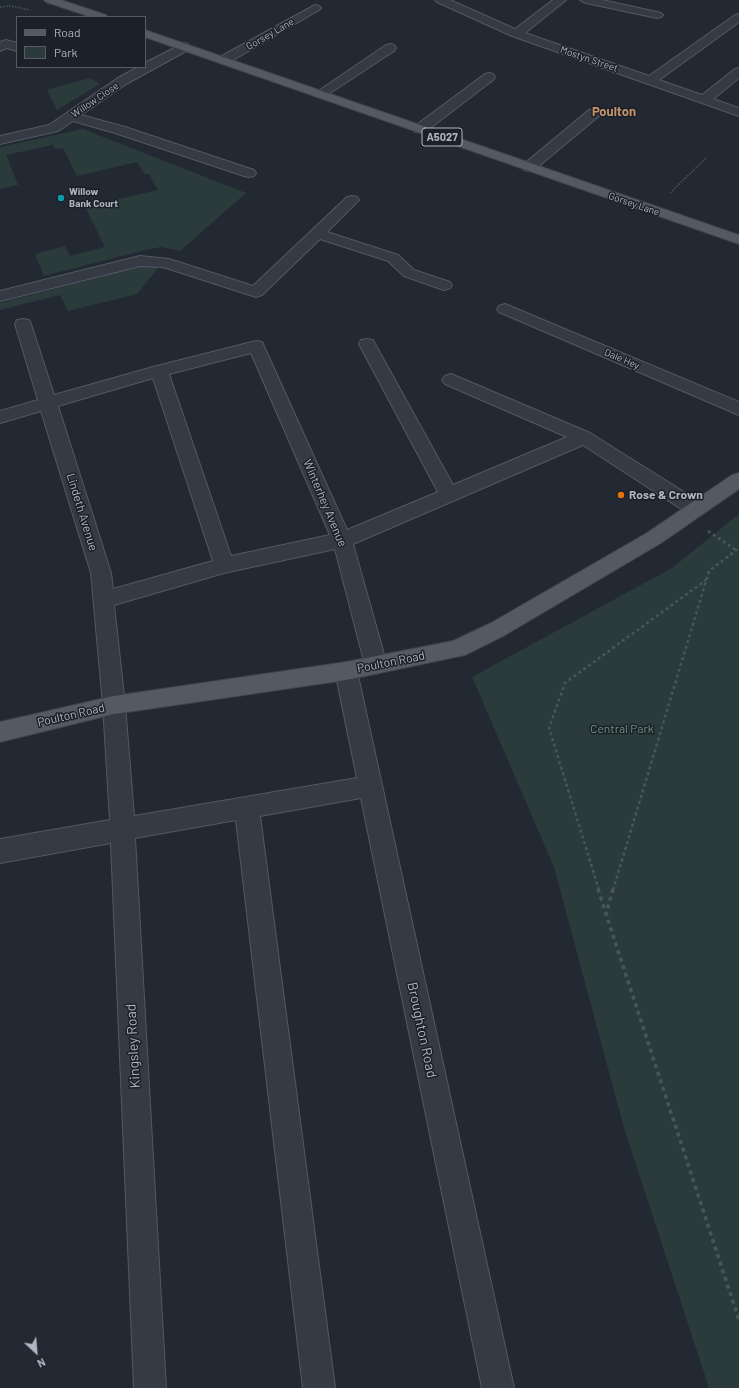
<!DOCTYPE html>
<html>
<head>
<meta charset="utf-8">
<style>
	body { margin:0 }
	#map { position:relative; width:739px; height:1388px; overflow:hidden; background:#222933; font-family:Barlow,sans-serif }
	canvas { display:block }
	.legend { position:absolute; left:16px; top:16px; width:130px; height:52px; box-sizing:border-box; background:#1b2029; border:1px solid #565c66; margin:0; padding:5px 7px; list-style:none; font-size:12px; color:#afb6c1 }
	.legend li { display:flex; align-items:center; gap:8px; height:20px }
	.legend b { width:20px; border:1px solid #565c66 }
	.north { position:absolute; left:16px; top:1332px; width:40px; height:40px; -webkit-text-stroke:3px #1b2029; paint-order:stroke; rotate:154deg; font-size:11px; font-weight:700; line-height:16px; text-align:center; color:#afb6c1 }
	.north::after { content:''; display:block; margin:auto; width:14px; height:18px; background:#afb6c1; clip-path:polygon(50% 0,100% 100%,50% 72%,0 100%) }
</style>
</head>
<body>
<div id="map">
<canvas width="739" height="1388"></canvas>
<ul class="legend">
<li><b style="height:5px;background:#535a64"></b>Road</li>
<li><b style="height:11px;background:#2b3b3b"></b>Park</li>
</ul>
<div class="north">N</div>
</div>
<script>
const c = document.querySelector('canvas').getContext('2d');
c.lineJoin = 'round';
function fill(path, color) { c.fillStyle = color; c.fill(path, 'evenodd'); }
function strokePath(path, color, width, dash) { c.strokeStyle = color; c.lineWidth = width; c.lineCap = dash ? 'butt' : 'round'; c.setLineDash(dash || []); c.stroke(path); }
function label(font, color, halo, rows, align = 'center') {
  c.font = font + ' Barlow,sans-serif'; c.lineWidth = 3; c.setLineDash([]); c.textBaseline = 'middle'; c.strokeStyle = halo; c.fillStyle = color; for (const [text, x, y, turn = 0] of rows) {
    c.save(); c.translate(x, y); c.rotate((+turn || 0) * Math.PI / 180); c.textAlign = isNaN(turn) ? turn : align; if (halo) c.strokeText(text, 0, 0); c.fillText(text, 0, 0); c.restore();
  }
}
fill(new Path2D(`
	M90 78 100 84 57 110 47 90Z
	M83 129 98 135 246 193 180 251 161 247 145 250 44 276 35 254 65 246 70 256 105 247 85 207 158 190 149 174H145L137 162 77 176 63 148 55 149 53 145 6 155 18 185 0 189V147Z
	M141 266 159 267 137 294 68 311 60 295 0 310V303Z
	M739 514V1388H709L624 1128 554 867 472 677 672 568Z`), '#2b3b3b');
const minor = new Path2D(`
	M435 0H450L515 29 553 0H566L525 33 649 76 735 15 739 14V22L659 80 702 95 735 69 739 68V78L713 99 739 108V116L512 36 437 2Z
	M580 0H602L657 12 661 13 663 15 661 17 657 18 586 3Z
	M315 5 319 6 321 8 319 10 228 63H220L218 60 220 57Z
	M6 40 17 43V51L7 48 0 51V42Z
	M184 43 188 44 190 47 188 50 126 84 81 115 125 127 254 170 256 173 254 176 249 177 244 176 115 133 73 121 58 131 0 144V136L49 125 118 78 138 67H145V63Z
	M390 44 394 45 396 48 394 51 324 97H316L314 94 386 45Z
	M489 73 493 74 495 77 493 80 425 132H415L413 129 415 126 485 74Z
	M594 109 599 110 600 113 599 116 534 170 529 171 524 170 522 167 524 164 589 110Z
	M352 196 357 197 359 200 327 232 398 255 414 270 450 282 452 285 450 288 444 290 438 288 404 276 388 261 320 239 262 295 256 297 163 267 140 266 0 301V291L140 256 169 259 253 286 347 197Z
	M505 304 739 402V415L499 312 497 309 499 306Z
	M23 319 29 320 31 324 54 395 153 367 256 341 262 342 347 530 438 492 359 344 361 340 367 339 373 340 375 344 453 485 567 437 445 384 442 380 445 376 451 374 590 433 703 504 706 509 703 514 696 516 689 514 583 445 353 544 387 665 384 671 376 674 368 671 365 665 335 549 224 573 114 605 125 705 134 816 357 778 335 671 338 665 346 662 354 665 357 671 514 1388H482L361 798 260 816 335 1388H303L236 820 135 838 166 1388H134L111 843 0 863V839L110 820 103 705 91 573 41 411 0 423V411L38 400 15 324 17 320ZM251 353 330 535 231 556 169 374ZM153 378 213 561 113 589 111 573 58 406Z`);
const major = new Path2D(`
	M44 0H61L106 15 108 17H91L46 2Z
	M145 30 739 235V244L145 37Z
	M739 473V489L661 543 505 635 465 655 346 680 114 714 0 742V722L114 696 346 662 453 641 491 623 647 533 732 475Z`);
strokePath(minor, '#535962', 2);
strokePath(major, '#3f444e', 2);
strokePath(new Path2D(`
	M0 7 11 6 30 10
	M670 193 706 158`), '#485659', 1.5, [1.5, 1.5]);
strokePath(new Path2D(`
	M708 531 736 550
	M599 890 549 728 565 683 706 580
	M613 890 709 571 739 548`), '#485659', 2.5, [3, 3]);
strokePath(new Path2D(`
	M598 889 606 914
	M613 889 606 914 739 1320`), '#485659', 3.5, [4, 4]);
fill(minor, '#353b44');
fill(major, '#535a64');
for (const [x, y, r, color] of [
	[61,198,4,"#0f9aa8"],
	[621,495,4,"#e8710a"]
]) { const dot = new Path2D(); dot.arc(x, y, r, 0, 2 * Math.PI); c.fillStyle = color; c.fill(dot); strokePath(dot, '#1b2029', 1.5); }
label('10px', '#afb6c1', '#1b2029', [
	["Gorsey Lane",270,34,-30],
	["Mostyn Street",589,59,19],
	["Willow Close",95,100,-34],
	["Gorsey Lane",634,204,19],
	["Dale Hey",622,359,23]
]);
label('bold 10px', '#afb6c1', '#1b2029', [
	["Willow",69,192],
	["Bank Court",69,204]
], 'left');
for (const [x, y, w] of [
	[442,137,40]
]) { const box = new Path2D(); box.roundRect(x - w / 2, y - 9, w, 18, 3); c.fillStyle = '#1b2029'; c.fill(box); strokePath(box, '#afb6c1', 1); }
label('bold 11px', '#afb6c1', null, [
	["A5027",442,137]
]);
label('bold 12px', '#afb6c1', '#1b2029', [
	["Rose & Crown",629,495]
], 'left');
label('12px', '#afb6c1', '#1b2029', [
	["Winterhey Avenue",325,503,67],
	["Lindeth Avenue",82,512,73],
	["Poulton Road",391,662,-11],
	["Poulton Road",71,715,-13]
]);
label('12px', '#71947b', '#1b2029', [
	["Central Park",622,729]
]);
label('bold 13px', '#c49267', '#1b2029', [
	["Poulton",614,112]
]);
label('14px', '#afb6c1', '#1b2029', [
	["Broughton Road",422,1030,78],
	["Kingsley Road",133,1046,-93]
]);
</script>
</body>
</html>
